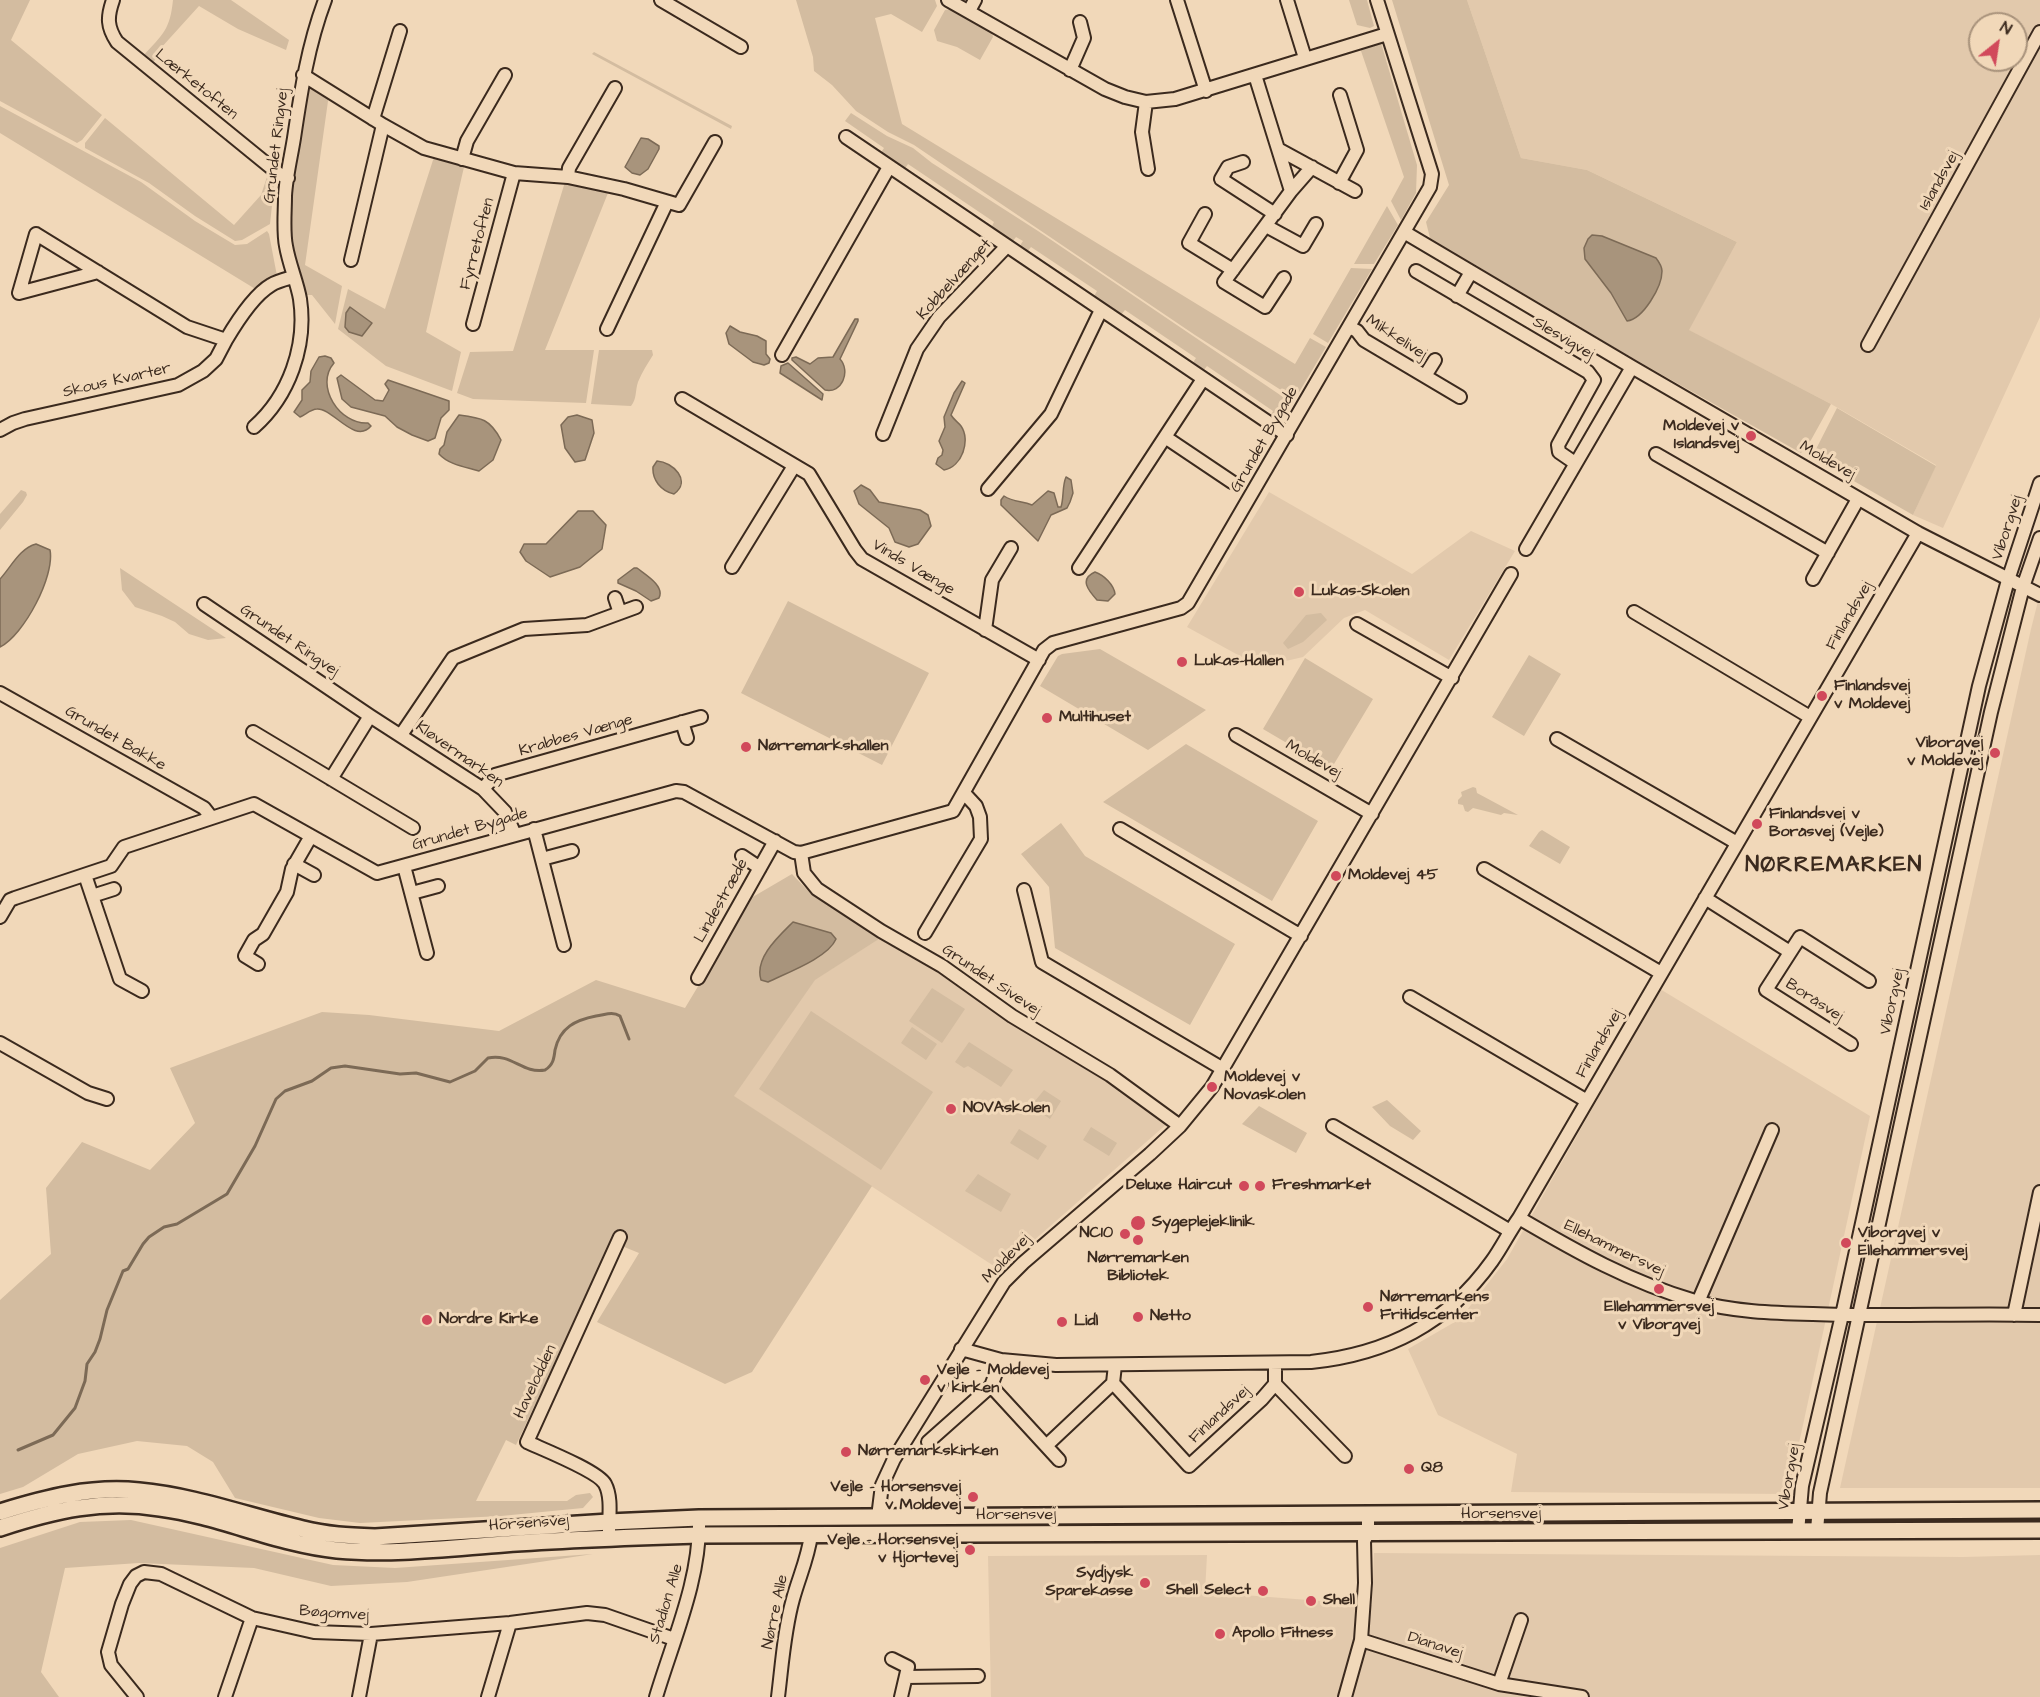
<!DOCTYPE html>
<html>
<head>
<meta charset="utf-8">
<style>
	body { margin:0 }
	#map { position:relative; width:2040px; height:1697px; overflow:hidden; background:#f1d8b9; font-family:"Architects Daughter",sans-serif }
	canvas { display:block }
	.north { position:absolute; left:1968px; top:12px; width:60px; height:60px; box-sizing:border-box; background:#f1d8b9; border:2px solid #a8927b; border-radius:50%; rotate:30deg; font-size:16px; font-weight:700; line-height:24px; text-align:center; color:#3b2a1e }
	.north::after { content:''; display:block; margin:auto; width:21px; height:27px; background:#d1495b; clip-path:polygon(50% 0,100% 100%,50% 72%,0 100%) }
</style>
</head>
<body>
<div id="map">
<canvas width="2040" height="1697"></canvas>
<div class="north">N</div>
</div>
<script>
const c = document.querySelector('canvas').getContext('2d');
c.lineJoin = 'round';
function fill(path, color) { c.fillStyle = color; c.fill(path, 'evenodd'); }
function strokePath(path, color, width, dash) { c.strokeStyle = color; c.lineWidth = width; c.lineCap = dash ? 'butt' : 'round'; c.setLineDash(dash || []); c.stroke(path); }
function label(font, color, halo, rows, align = 'center') {
  c.font = font + ' "Architects Daughter",sans-serif'; c.lineWidth = 6; c.setLineDash([]); c.textBaseline = 'middle'; c.strokeStyle = halo; c.fillStyle = color; for (const [text, x, y, turn = 0] of rows) {
    c.save(); c.translate(x, y); c.rotate((+turn || 0) * Math.PI / 180); c.textAlign = isNaN(turn) ? turn : align; if (halo) c.strokeText(text, 0, 0); c.fillText(text, 0, 0); c.restore();
  }
}
fill(new Path2D(`
	M1467 0H2040V317L1943 528 1913 515 1936 465 1831 404 1688 330 1737 242 1587 170 1521 158ZM1980 24H2016V60H1980Z
	M1269 492 1412 574 1471 531 1515 551 1449 660 1365 610 1344 618 1303 657 1260 667 1187 627Z
	M2040 593V1488H1840L2031 629Z
	M885 935 1169 1122 1000 1270 733 1096 814 980Z
	M1660 989 1870 1116 1788 1494 1511 1492 1517 1454 1438 1415 1408 1349 1460 1319 1507 1259Z
	M1374 1553 1963 1557 2040 1555V1697H991L988 1556 1207 1555 1205 1592 1372 1605Z`), '#e2c9ac');
fill(new Path2D(`
	M0 0H30L11 40 102 115 82 140 77 143 0 101Z
	M173 0H231L289 40 286 50 238 29 199 6 160 49 153 64 143 56C163 34 170 30 173 0Z
	M796 0H935L937 6 922 32 891 14 875 18 902 124 1295 364 1310 338 1326 347 1295 399 1195 335 914 145 888 132 856 111 832 85 814 71 813 57Z
	M1349 0H1367L1374 26 1370 28 1357 25Z
	M1392 0H1467L1521 158 1587 170 1737 242 1689 330 1831 404 1811 440 1801 453 1634 359 1430 238 1426 222 1449 185Z
	M953 9 991 30 993 37 980 60 957 47 937 41 934 30 945 10Z
	M1381 43 1417 165 1416 193 1401 220 1391 201 1404 177 1360 48Z
	M594 52 732 126 731 129 592 54Z
	M313 84 329 94 305 265 342 286 335 324 312 295H305C298 275 291 255 290 233 287 187 300 131 308 86Z
	M0 106 141 182 195 221 235 245 247 244 267 231 269 234 277 276 257 290 0 133Z
	M851 113 887 136 913 148 932 163 1038 231 1292 403 1282 418 1277 420 1271 415 1273 411 1207 366 1203 371 1192 364 1196 358 1125 310 1120 316 1093 298 1097 291 1031 247 1027 252 1019 247 1023 241 1016 237 1013 241H1010L991 228 994 222 908 164 904 170 880 154 884 148 845 121Z
	M105 118 234 225 261 195 268 174 275 177 270 224 242 240 235 241 195 216 149 183 85 148V143Z
	M434 157 464 167 426 332 461 352 452 391 386 366 338 329 348 289 385 309Z
	M565 182 608 193 545 350H594L586 403 473 399 457 393 470 352 513 351Z
	M1387 206 1398 225 1374 264H1354Z
	M1351 268 1372 269 1328 343 1313 334Z
	M599 350H652L653 355C648 363 642 372 638 382 635 391 637 399 631 406L591 404Z
	M1837 408 1936 466 1913 515 1812 457Z
	M21 490 26 492 27 495 23 502 0 530V514Z
	M120 568 226 638 208 640 189 634 175 622 162 616 135 607 122 590Z
	M788 601 929 673 882 765 741 693Z
	M1321 613 1327 620 1303 642 1288 649 1283 643 1306 615Z
	M1100 649 1206 710 1148 750 1040 686 1058 656 1062 654Z
	M1529 655 1561 674 1524 736 1492 717Z
	M1305 658 1373 699 1331 769 1263 729Z
	M1186 744 1318 821 1272 901 1103 802Z
	M1473 787 1476 788 1477 793 1518 815 1504 813 1501 815 1473 808 1468 812 1465 811 1463 805 1458 804V800L1462 796 1461 792Z
	M1061 823 1085 856 1235 944 1190 1025 1055 948 1049 887 1021 854Z
	M1542 830 1570 847 1560 864 1529 846 1539 832Z
	M792 874 811 894 839 910 879 939 815 980 734 1096 872 1186 752 1372 725 1384 597 1322 639 1253 612 1242 516 1445 506 1440 476 1501H567L576 1495 590 1493 593 1497 583 1508 501 1516 360 1523 319 1518 235 1498 213 1462 187 1446 137 1441 78 1454 23 1487 0 1494V1300L51 1254 46 1188 82 1142 150 1170 195 1123 170 1068 322 1012 369 1015 499 1031 596 980 685 1008 751 898Z
	M932 988 965 1009 942 1043 909 1021Z
	M811 1011 933 1092 881 1170 759 1089Z
	M912 1027 937 1044 926 1060 901 1043Z
	M969 1042 1013 1070 1001 1087 968 1066 964 1068 955 1062Z
	M1044 1090 1061 1101 1050 1119 1031 1106Z
	M1387 1100 1421 1131 1413 1140 1390 1126 1372 1107Z
	M1259 1106 1307 1133 1296 1153 1242 1124Z
	M1091 1127 1117 1143 1109 1156 1083 1140Z
	M1019 1129 1047 1146 1038 1160 1010 1143Z
	M978 1174 1011 1194 1001 1212 965 1191Z
	M131 1520 333 1565 395 1568 593 1554 407 1582 331 1586 254 1568 139 1563 65 1568 41 1672 59 1697H0V1548L80 1522Z`), '#d3bca0');
const water = new Path2D(`
	M641 138 648 139 659 146V149L648 169 640 175 632 173 625 167Z
	M1592 235 1602 236 1656 258C1659 262 1662 266 1662 271 1662 287 1643 319 1627 321L1611 293 1585 259 1584 248 1588 239Z
	M350 307 372 323 362 336 349 332 345 327 346 313Z
	M855 319H858V321L840 359C851 371 842 394 825 390L792 360V358L796 357 810 364 818 358 833 357Z
	M730 326 740 332 757 336 766 341V354L770 359 769 363 764 365 753 362 729 344 726 333Z
	M325 356 331 358 334 363C314 386 340 425 368 423L371 426C355 445 333 408 317 409 311 409 305 415 300 417L294 412 302 400V390L310 382 311 371 319 357Z
	M788 363 823 394 822 400 780 373 781 366Z
	M341 375 375 400 383 401 389 390 385 384 388 380 449 401V410L441 418 435 438 428 441 412 435 397 427 385 416 351 407 342 399 337 378Z
	M962 381 965 383 951 415C954 420 958 422 961 426 971 440 962 467 944 470L936 464 938 458 942 455 943 450 939 441 945 427 944 417 954 393Z
	M459 415C482 418 490 419 501 440L493 460 479 471C466 467 449 465 439 454L440 449 444 445 447 432Z
	M577 415 592 420 594 433 585 460 575 462 565 448 561 425 568 417Z
	M657 461C673 462 692 481 674 494 661 491 652 480 653 467Z
	M1066 477 1071 480 1073 493 1070 502 1067 508 1051 515 1038 541 1001 505V500L1004 496C1013 502 1022 501 1032 505L1048 491 1054 493 1058 507H1061C1064 498 1062 486 1066 477Z
	M861 485 870 490 879 502 920 510 928 515 931 526 918 544 909 547 895 542 889 528 859 504 854 491Z
	M578 511H593L606 525 602 549 580 567 550 577 526 561 520 552 524 544H546Z
	M36 544 50 550C55 576 24 635 0 647V579C11 567 20 548 36 544Z
	M634 568H637C646 575 665 586 659 598L651 601 636 591 618 583V580Z
	M1095 572C1104 575 1114 585 1115 594L1108 601 1097 600C1088 590 1079 579 1095 572Z
	M793 922 831 933 836 939C828 958 786 973 768 982L761 980C754 958 779 936 793 922Z`);
fill(water, '#a8947c');
strokePath(water, '#7c6a56', 1.5);
strokePath(new Path2D(`
	M18 1450 53 1435 75 1408 85 1381 87 1364 95 1352 100 1339 107 1310 123 1271 128 1269 143 1244 149 1237 164 1227 177 1224 227 1194 255 1146 276 1099 285 1091 312 1081 331 1068 345 1066 400 1074 416 1073 450 1082 475 1071 488 1058C512 1053 522 1074 545 1070 553 1065 554 1059 555 1050 560 1027 576 1020 596 1016 605 1015 612 1011 620 1016L629 1039`), '#7c6a56', 3);
const minor = new Path2D(`
	M113 0C107 17 107 27 117 42L279 174 288 178
	M661 0 741 47
	M948 0 1105 89 1125 97 1146 102 1175 99 1387 34
	M1177 0 1206 91
	M1287 0 1305 58
	M969 11 975 0
	M1070 70 1084 38 1080 22
	M303 75 383 125 424 148 514 173 568 177 624 189 679 205 715 142
	M1255 75 1291 191 1224 282 1265 307 1284 278
	M1146 102 1142 132 1148 169
	M373 119 400 31
	M846 137 1287 435
	M1278 149 1355 191
	M462 159 467 141 505 75
	M1243 162 1228 167 1221 179 1275 214
	M568 177 569 168 615 88
	M1339 183 1357 150 1340 95
	M1291 191 1312 167
	M1205 214 1189 243 1233 270
	M1266 226 1303 246 1316 224
	M1404 232 1632 367 1918 533 2040 595
	M351 260 383 125
	M1416 271 1588 372 1594 380 1558 445 1559 452 1575 463
	M98 272 19 293 36 234 187 327 226 340C236 323 254 295 271 285 277 281 286 279 293 277
	M1457 296 1471 272
	M473 324 514 173
	M1349 327 1357 331 1364 340 1460 397
	M607 329 667 202
	M1868 345 2040 32
	M782 355 889 167
	M1425 376 1435 360
	M682 399 809 474 855 550 862 559 1039 660
	M254 427C289 396 307 346 300 299 297 282 289 264 286 246 283 231 285 212 285 196 286 177 291 157 294 138 301 91 308 45 325 0
	M0 430 13 423 25 419 178 385 203 371 216 359 226 340
	M883 434 917 349 939 317 1007 246
	M1165 437 1232 482
	M1656 454 1828 553
	M988 489 1051 414 1101 310
	M1526 549 1632 367
	M732 567 794 466
	M1079 568 1203 379
	M1813 579 1858 499
	M615 598 620 613
	M204 604 370 716 483 789 505 812 515 835
	M1634 612 1810 717
	M1357 624 1452 678
	M985 630 992 580 1011 548
	M0 693 204 808 211 817
	M682 722 687 738
	M253 732 413 828
	M401 735 453 658 524 629 587 625 636 607
	M1236 735 1372 814
	M1557 739 1737 843
	M331 779 370 716
	M483 789 495 775 701 717
	M534 829 564 945
	M1120 829 1301 936
	M801 853 804 873 817 889 881 931 942 966 1012 1016 1110 1075 1180 1126
	M742 856 760 868
	M542 859 572 851
	M294 864 314 875
	M404 866 427 953
	M1484 869 1661 973
	M85 875 120 979 142 991
	M1024 890 1042 962 1223 1069
	M412 893 438 886
	M92 896 114 889
	M1705 898 1790 952
	M0 917 10 900 15 898 111 866 124 847 254 804 377 873 676 791 684 792 794 852 801 853 953 811 1044 650 1053 643 1181 608 1188 603 1430 187 1432 174 1377 0
	M925 933 981 839 980 817 976 806 964 793
	M258 964 245 956 254 940 263 934 287 892 292 869 311 836
	M698 978 775 841
	M1410 997 1587 1101
	M0 1043 88 1093 107 1099
	M1851 1044 1766 990 1800 937 1869 981
	M1333 1126 1510 1231
	M1519 1218C1577 1252 1630 1282 1695 1301 1733 1312 1774 1313 1813 1314 1888 1317 1964 1313 2040 1315
	M1698 1302 1772 1130
	M2014 1315 2040 1192
	M961 1349 1001 1360 1056 1365 1311 1362C1387 1354 1447 1324 1492 1261 1502 1247 1509 1232 1519 1218L1918 533
	M1001 1360 991 1386 1059 1460
	M1275 1364V1384L1345 1456
	M1115 1365 1113 1383 1189 1466 1262 1399 1275 1384
	M928 1442 991 1386
	M1046 1446 1113 1383
	M878 1517 882 1485 894 1459 1004 1282 1023 1263 1150 1154 1180 1126 1212 1087 1511 574
	M609 1531C609 1516 612 1497 605 1484 598 1471 542 1449 527 1442L620 1237
	M1817 1531 1820 1493 1991 712 2023 587 2040 538
	M1798 1532 1802 1486 1842 1315 1979 686 2008 580 2040 483
	M1361 1640 1499 1684 1582 1697
	M892 1659 908 1667 901 1697
	M906 1677 978 1676
	M1499 1684 1521 1620
	M137 1697 111 1665 108 1652 122 1604 130 1584 136 1576 144 1572 161 1574 252 1618 314 1632 371 1634 510 1623 587 1613 605 1615 674 1639
	M225 1697 252 1618
	M359 1697 371 1634
	M488 1697 510 1623
	M656 1697C673 1640 701 1578 699 1518
	M778 1697C782 1665 784 1631 793 1599 799 1577 808 1558 811 1535
	M1345 1697 1361 1640 1365 1583 1364 1541 1368 1533V1514`);
const major = new Path2D(`
	M0 1512C45 1498 91 1486 139 1491 194 1496 248 1516 303 1529 326 1535 350 1536 375 1537L609 1522 699 1518 2040 1510
	M0 1528C55 1510 102 1499 160 1508 220 1516 277 1544 337 1550 392 1555 449 1548 504 1544 569 1539 634 1537 699 1535L2040 1530`);
strokePath(minor, '#3b2a1e', 16);
strokePath(major, '#3b2a1e', 20);
strokePath(minor, '#f1d8b9', 12);
strokePath(major, '#f1d8b9', 15);
for (const [x, y, r, color] of [
	[1751,436,6,"#d1495b"],
	[1299,592,6,"#d1495b"],
	[1182,662,6,"#d1495b"],
	[1822,696,6,"#d1495b"],
	[1047,718,6,"#d1495b"],
	[746,747,6,"#d1495b"],
	[1995,753,6,"#d1495b"],
	[1757,824,6,"#d1495b"],
	[1336,876,6,"#d1495b"],
	[1212,1087,6,"#d1495b"],
	[951,1109,6,"#d1495b"],
	[1244,1186,6,"#d1495b"],
	[1260,1186,6,"#d1495b"],
	[1138,1223,8,"#d1495b"],
	[1125,1234,6,"#d1495b"],
	[1138,1240,6,"#d1495b"],
	[1846,1243,6,"#d1495b"],
	[1659,1289,6,"#d1495b"],
	[1368,1307,6,"#d1495b"],
	[1138,1317,6,"#d1495b"],
	[427,1320,6,"#d1495b"],
	[1062,1322,6,"#d1495b"],
	[925,1380,6,"#d1495b"],
	[846,1452,6,"#d1495b"],
	[1409,1469,6,"#d1495b"],
	[973,1497,6,"#d1495b"],
	[970,1550,6,"#d1495b"],
	[1145,1583,6,"#d1495b"],
	[1263,1591,6,"#d1495b"],
	[1311,1601,6,"#d1495b"],
	[1220,1634,6,"#d1495b"]
]) { const dot = new Path2D(); dot.arc(x, y, r, 0, 2 * Math.PI); c.fillStyle = color; c.fill(dot); strokePath(dot, '#f1d8b9', 2); }
label('16px', '#3b2a1e', '#f1d8b9', [
	["Lærketoften",196,85,39],
	["Grundet Ringvej",277,146,-83],
	["Islandsvej",1940,181,-61],
	["Fyrretoften",478,244,-75],
	["Kobbelvænget",955,280,-48],
	["Mikkelivej",1396,338,33],
	["Slesvigvej",1563,339,31],
	["Skous Kvarter",117,381,-13],
	["Grundet Bygade",1265,440,-60],
	["Moldevej",1827,461,30],
	["Viborgvej",2008,528,-72],
	["Vinds Vænge",913,568,31],
	["Finlandsvej",1850,616,-60],
	["Grundet Ringvej",289,641,34],
	["Krabbes Vænge",576,736,-16],
	["Grundet Bakke",115,739,30],
	["Kløvermarken",459,755,35],
	["Moldevej",1313,760,30],
	["Grundet Bygade",470,830,-16],
	["Lindestræde",722,901,-61],
	["Grundet Sivevej",991,981,34],
	["Boråsvej",1814,1001,33],
	["Viborgvej",1893,1002,-78],
	["Finlandsvej",1600,1044,-60],
	["Ellehammersvej",1614,1249,26],
	["Moldevej",1007,1259,-46],
	["Havelodden",536,1382,-65],
	["Finlandsvej",1220,1415,-43],
	["Viborgvej",1790,1477,-80],
	["Horsensvej",1501,1515],
	["Horsensvej",1016,1516],
	["Horsensvej",529,1524,-4],
	["Stadion Alle",667,1604,-73],
	["Nørre Alle",776,1612,-78],
	["Bøgomvej",334,1614,4],
	["Dianavej",1435,1646,18]
]);
label('bold 16px', '#3b2a1e', '#f1d8b9', [
	["Moldevej v",1739,427,"right"],
	["Islandsvej",1739,445,"right"],
	["Lukas-Skolen",1311,592],
	["Lukas-Hallen",1194,662],
	["Finlandsvej",1834,687],
	["v Moldevej",1834,705],
	["Multihuset",1059,718],
	["Viborgvej",1983,744,"right"],
	["v Moldevej",1983,762,"right"],
	["Nørremarkshallen",758,747],
	["Finlandsvej v",1769,815],
	["Boråsvej (Vejle)",1769,833],
	["Moldevej 45",1348,876],
	["Moldevej v",1224,1078],
	["Novaskolen",1224,1096],
	["NOVAskolen",963,1109],
	["Deluxe Haircut",1232,1186,"right"],
	["Freshmarket",1272,1186],
	["Sygeplejeklinik",1152,1223],
	["NC10",1113,1234,"right"],
	["Viborgvej v",1858,1234],
	["Ellehammersvej",1858,1252],
	["Nørremarken",1138,1259,"center"],
	["Bibliotek",1138,1277,"center"],
	["Nørremarkens",1380,1298],
	["Fritidscenter",1380,1316],
	["Ellehammersvej",1659,1308,"center"],
	["v Viborgvej",1659,1326,"center"],
	["Netto",1150,1317],
	["Nordre Kirke",439,1320],
	["Lidl",1074,1322],
	["Vejle - Moldevej",937,1371],
	["v kirken",937,1389],
	["Nørremarkskirken",858,1452],
	["Q8",1421,1469],
	["Vejle - Horsensvej",961,1488,"right"],
	["v Moldevej",961,1506,"right"],
	["Vejle - Horsensvej",958,1541,"right"],
	["v Hjortevej",958,1559,"right"],
	["Sydjysk",1133,1574,"right"],
	["Sparekasse",1133,1592,"right"],
	["Shell Select",1251,1591,"right"],
	["Shell",1323,1601],
	["Apollo Fitness",1232,1634]
], 'left');
c.letterSpacing = '1.5px';
label('bold 22px', '#3b2a1e', '#f1d8b9', [
	["NØRREMARKEN",1834,866]
]);
c.letterSpacing = '0px';
</script>
</body>
</html>
